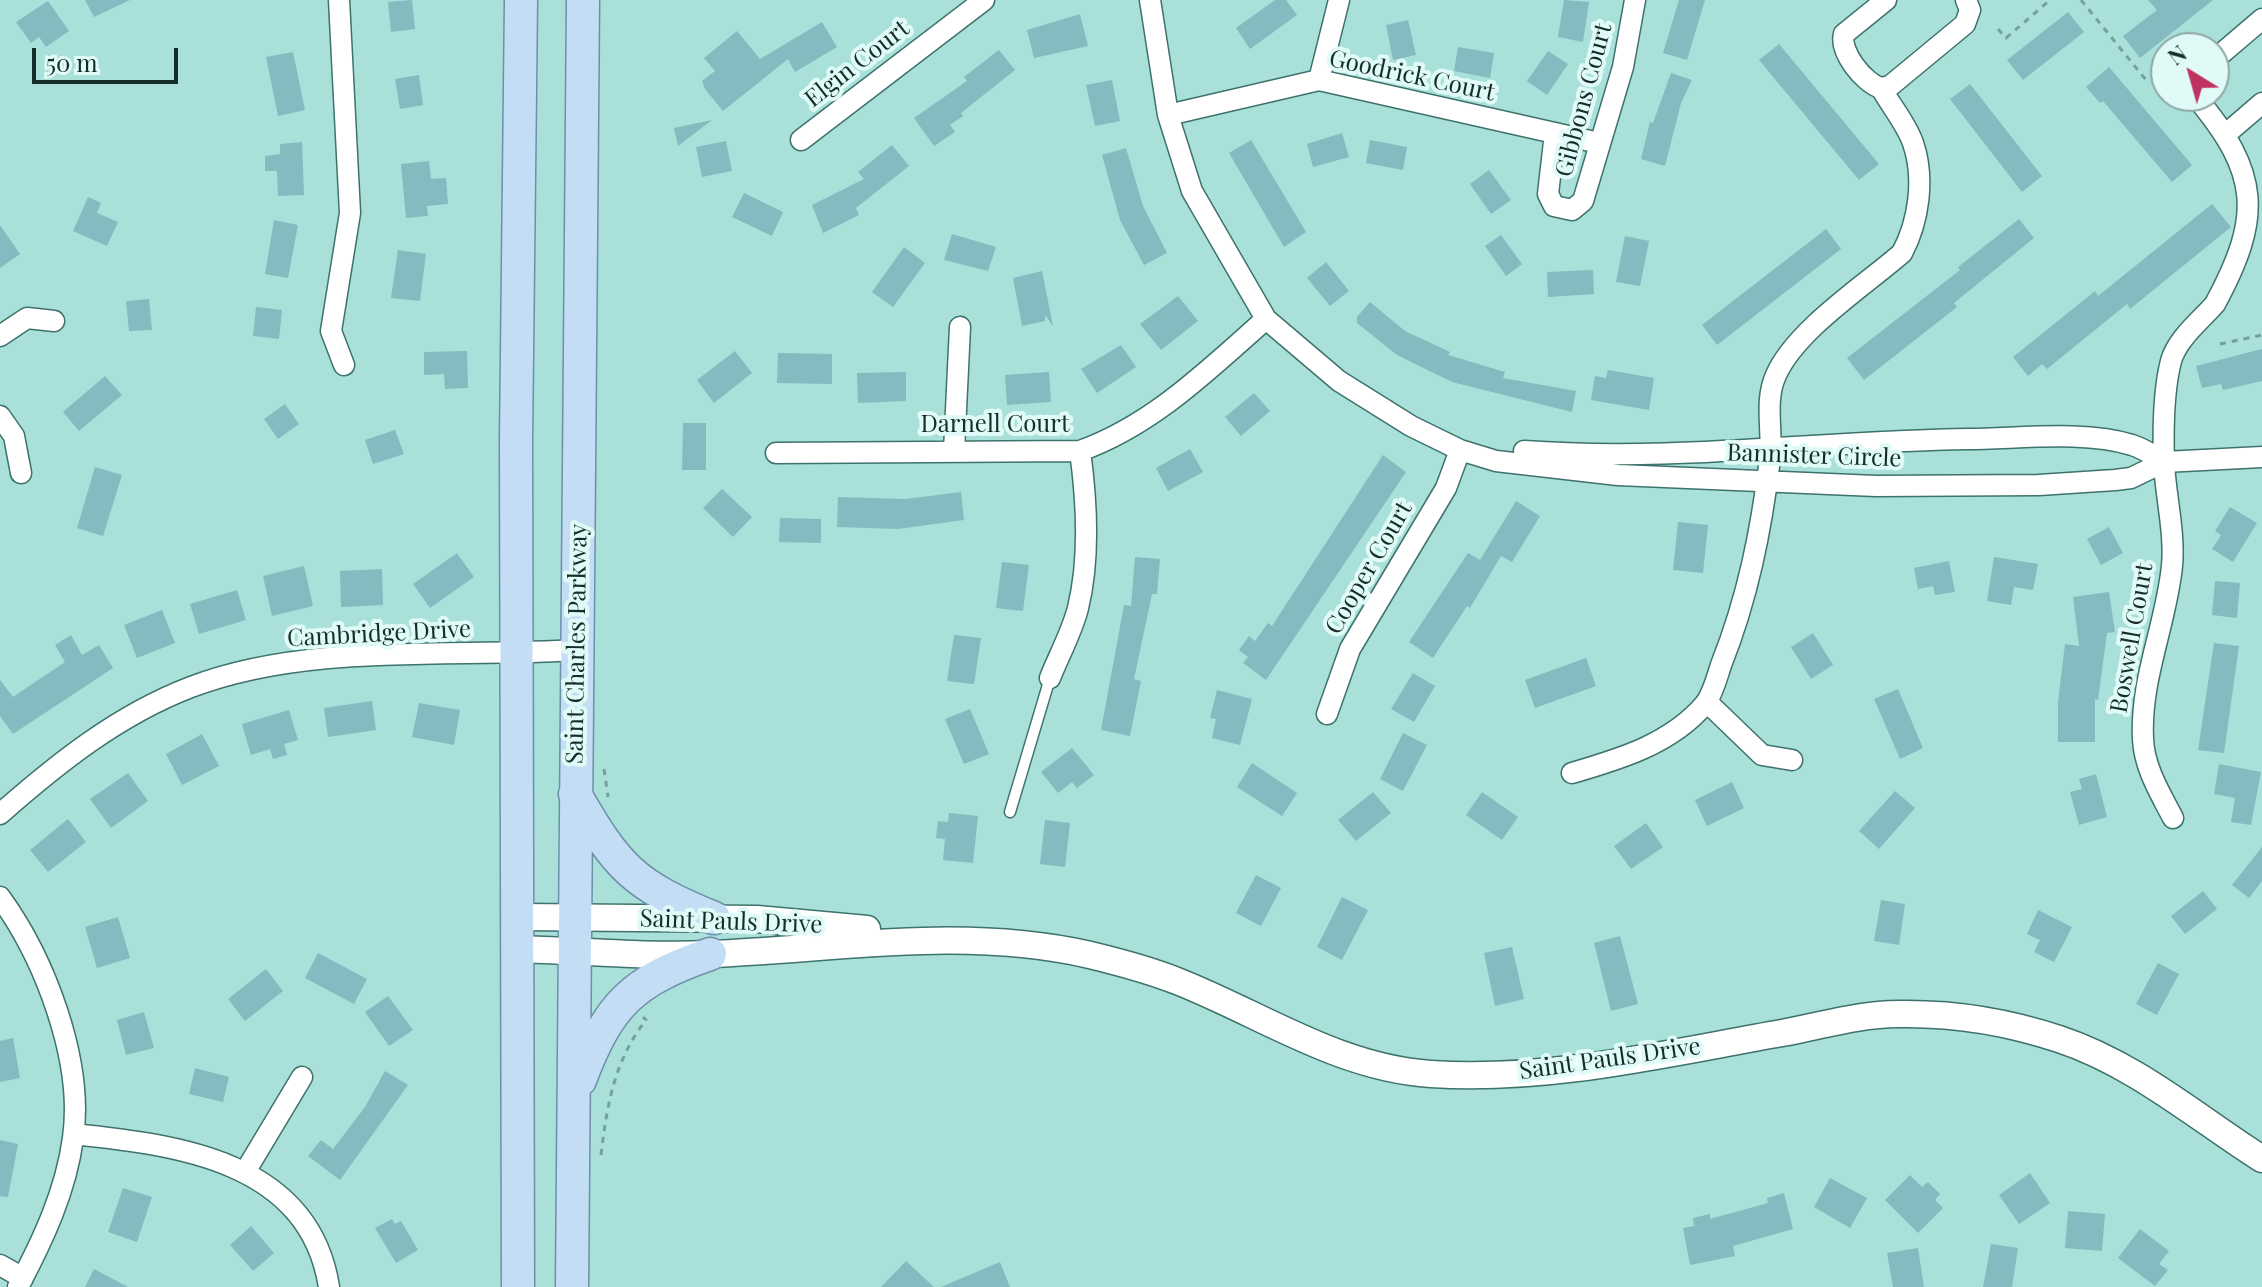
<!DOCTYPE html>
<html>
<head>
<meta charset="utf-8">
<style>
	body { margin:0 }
	#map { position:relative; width:2262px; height:1287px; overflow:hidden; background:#a9e0d9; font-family:"Playfair Display",serif }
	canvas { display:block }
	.north { position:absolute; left:2150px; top:32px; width:80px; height:80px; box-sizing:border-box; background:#e0fbf7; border:2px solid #8fa8a5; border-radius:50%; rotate:323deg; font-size:22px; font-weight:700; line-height:32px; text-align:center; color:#162c29 }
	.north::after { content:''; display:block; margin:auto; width:28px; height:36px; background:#c03260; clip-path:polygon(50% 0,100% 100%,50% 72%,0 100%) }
	.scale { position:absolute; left:32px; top:48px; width:146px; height:36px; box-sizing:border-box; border:4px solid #162c29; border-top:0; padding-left:10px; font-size:24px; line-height:28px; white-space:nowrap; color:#162c29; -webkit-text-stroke:6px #e0fbf7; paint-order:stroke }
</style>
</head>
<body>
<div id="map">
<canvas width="2262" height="1287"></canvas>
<div class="north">N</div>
<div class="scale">50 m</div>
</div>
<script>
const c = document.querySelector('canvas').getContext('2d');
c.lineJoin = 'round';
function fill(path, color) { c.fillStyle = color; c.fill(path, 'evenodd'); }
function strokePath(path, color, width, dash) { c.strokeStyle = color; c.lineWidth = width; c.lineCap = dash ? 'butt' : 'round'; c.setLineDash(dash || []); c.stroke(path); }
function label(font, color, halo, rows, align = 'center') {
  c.font = font + ' "Playfair Display",serif'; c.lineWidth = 8; c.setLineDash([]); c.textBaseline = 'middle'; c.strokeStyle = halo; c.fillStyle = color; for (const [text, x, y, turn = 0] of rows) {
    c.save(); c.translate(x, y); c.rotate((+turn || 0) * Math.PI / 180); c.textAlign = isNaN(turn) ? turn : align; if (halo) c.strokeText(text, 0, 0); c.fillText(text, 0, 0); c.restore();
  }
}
fill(new Path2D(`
	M85 0H130L94 17Z
	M412 0 415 29 391 32 388 2Z
	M1275 0H1286L1297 15 1250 49 1236 28Z
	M1564 0 1589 2 1583 42 1558 37Z
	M1679 0H1705L1687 60 1663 53Z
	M2148 0H2213L2140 58 2123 36 2157 10Z
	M48 1 69 31 46 47 39 37 31 43 16 22Z
	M2068 12 2084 32 2023 80 2007 60Z
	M1080 14 1088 46 1034 58 1027 30Z
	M1408 20 1416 55 1393 60 1386 25Z
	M822 22 837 47 795 72 788 59 723 111 705 89 702 81 715 71 704 58 737 31 760 59Z
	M1779 44 1879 164 1859 180 1759 60Z
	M1458 47 1494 53 1490 78 1454 71Z
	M999 50 1015 70 961 113 963 116 950 125 955 132 934 146 914 118 967 81 964 77Z
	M1548 51 1568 64 1547 95 1527 81Z
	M293 52 305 110 278 116 266 57Z
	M2109 67 2192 165 2172 182 2103 101 2100 103 2086 87Z
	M1671 73 1692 80 1681 103 1665 166 1641 159 1650 122 1653 123Z
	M419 75 423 105 400 109 395 79Z
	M1112 80 1120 121 1095 126 1086 85Z
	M1970 84 2042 176 2022 192 1950 99Z
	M712 120 678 146 674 128Z
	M1342 133 1349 157 1313 167 1307 144Z
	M1251 140 1306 232 1284 247 1229 153Z
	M1370 140 1407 147 1403 170 1366 163Z
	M726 141 732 171 702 177 696 147Z
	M302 142 304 195 278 196 277 171H265V156L280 154V144Z
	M892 145 909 166 856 208 859 215 823 233 812 205 864 179 858 172Z
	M1126 148 1143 206 1167 253 1144 265 1120 220 1102 155Z
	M429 161 431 179 446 178 448 204 427 206 428 216 406 218 401 164Z
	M1489 170 1511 200 1491 214 1470 184Z
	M744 193 783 212 772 236 732 217Z
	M88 197 101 203 97 213 118 222 107 246 73 231Z
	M2212 204 2231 227 2130 309 2127 304 2047 369 2042 364 2028 376 2013 357 2095 291 2098 296Z
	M2019 219 2034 238 1954 303 1957 307 1864 380 1847 358 1960 270 1958 267Z
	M274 220 298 225 288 278 265 274Z
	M0 225 20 254 0 268Z
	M1826 229 1841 249 1717 345 1702 325Z
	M952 234 996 247 988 271 944 260Z
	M1501 235 1522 264 1506 276 1485 246Z
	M1625 236 1649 241 1640 286 1616 282Z
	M904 247 925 263 893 307 872 292Z
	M398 250 426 254 420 301 391 298Z
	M1326 262 1349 291 1330 306 1307 278Z
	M1593 270 1594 294 1548 297 1547 272Z
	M1042 271 1053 326 1045 315V321L1022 326 1013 278Z
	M1178 296 1198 321 1161 350 1140 324Z
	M149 299 152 330 129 331 126 301Z
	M1370 302 1405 331 1450 352 1448 355 1505 372 1503 378 1576 391 1572 412 1452 382 1397 355 1357 323V317Z
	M256 307 282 310 279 339 253 336Z
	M1121 345 1136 367 1097 393 1081 369Z
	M2262 349V381L2223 390 2221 384 2202 388 2196 366Z
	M467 351 468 388 445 389 444 374 424 375V352Z
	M735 351 752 373 714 403 697 380Z
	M778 353 832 354V384L777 383Z
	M1608 370 1654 378 1649 410 1591 400 1595 376 1606 378Z
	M906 372V401L858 403 857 373Z
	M1049 372 1051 402 1007 405 1005 375Z
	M105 376 122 395 79 431 63 412Z
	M1254 393 1270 411 1241 436 1225 417Z
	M285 404 299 424 278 439 264 419Z
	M683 423H706V470H682Z
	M395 430 404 454 373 464 365 440Z
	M1190 449 1203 472 1168 491 1156 468Z
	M1383 455 1406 472 1266 680 1243 663 1248 657 1239 650 1249 636 1255 641 1268 623 1272 626Z
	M95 467 122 475 103 536 77 528Z
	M722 489 752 517 733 537 703 508Z
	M961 492 964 520 898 529 837 527 838 497 906 499Z
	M1516 501 1540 516 1512 562 1501 556 1470 608 1467 606 1433 658 1409 642 1468 553 1480 560Z
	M2230 507 2257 523 2233 562 2212 549 2221 535 2215 531Z
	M780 518 821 519V543L779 542Z
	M1678 522 1708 525 1703 573 1673 570Z
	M2109 527 2123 553 2101 565 2087 539Z
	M457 553 474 577 430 608 413 584Z
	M1135 557 1160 559 1157 594H1152L1134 679 1141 681 1130 736 1101 730 1124 605 1131 606Z
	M1994 557 2038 564 2033 590 2014 587 2011 605 1987 601Z
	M1949 561 1955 592 1935 595 1933 586 1918 589 1914 568Z
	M1002 562 1029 565 1023 611 996 608Z
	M304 566 313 606 272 616 263 576Z
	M382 569 383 605 341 607 340 571Z
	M2215 581 2240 583 2237 618 2212 615Z
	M237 590 246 620 199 634 190 604Z
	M2109 592 2115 632 2107 633 2098 700 2095 699V742H2058V702L2065 644 2079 646 2073 597Z
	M162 610 175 643 137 658 124 625Z
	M1813 633 1833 665 1811 679 1791 647Z
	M71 635 82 655 99 645 113 668 13 734 0 716V680L13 697 65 662 55 645Z
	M954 635 981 638 974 684 947 681Z
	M2214 643 2239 646 2224 753 2198 750Z
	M1586 658 1596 686 1535 708 1525 680Z
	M1413 673 1435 686 1414 722 1391 709Z
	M1898 689 1923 748 1900 759 1874 699Z
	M1217 690 1252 699 1240 745 1212 738 1216 719 1210 718Z
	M372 701 376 730 328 737 324 708Z
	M419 703 460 710 454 745 412 737Z
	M970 709 989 754 964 764 945 719Z
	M289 710 298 740 284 744 287 755 273 759 270 749 251 755 242 724Z
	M1403 733 1427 745 1403 791 1380 779Z
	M202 734 219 766 182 785 166 754Z
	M1072 748 1094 775 1077 788 1072 782 1058 793 1041 772Z
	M1252 763 1297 793 1282 816 1237 787Z
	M2219 764 2261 772 2251 825 2231 822 2235 798 2214 794Z
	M128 773 148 801 111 828 90 799Z
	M2096 774 2107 817 2079 825 2070 792 2082 789 2079 779Z
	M1732 782 1744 808 1707 826 1695 800Z
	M1895 791 1915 808 1879 849 1859 831Z
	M1373 792 1391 813 1356 841 1338 820Z
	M1482 792 1518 817 1502 840 1466 815Z
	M949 813 978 816 973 863 943 860 945 839 936 838 938 821 948 822Z
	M68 819 86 842 48 872 30 850Z
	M1045 820 1070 823 1065 867 1040 864Z
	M1646 823 1663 847 1631 869 1614 846Z
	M2262 847V881L2249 898 2232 885Z
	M1256 875 1281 888 1261 926 1236 913Z
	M2203 891 2217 909 2185 934 2171 916Z
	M1342 897 1368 910 1342 960 1317 947Z
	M1881 900 1905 904 1899 945 1874 941Z
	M2038 910 2072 927 2054 962 2034 952 2040 940 2027 934Z
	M118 917 130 958 97 968 85 927Z
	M1620 936 1638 1004 1611 1011 1594 943Z
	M1512 947 1524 999 1495 1006 1484 953Z
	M318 953 367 979 354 1004 305 978Z
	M2158 963 2179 974 2157 1015 2136 1004Z
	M266 969 283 991 245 1021 228 999Z
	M388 996 413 1030 389 1046 365 1012Z
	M144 1012 154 1048 126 1055 117 1020Z
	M13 1038 20 1078 0 1082V1041Z
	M195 1068 229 1077 223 1102 189 1094Z
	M385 1071 408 1085 340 1180 308 1156 321 1140 333 1149 365 1107Z
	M0 1140 18 1144 8 1197 0 1196Z
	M2030 1173 2050 1203 2019 1224 1999 1195Z
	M1910 1175 1922 1187 1928 1182 1940 1194 1935 1200 1943 1208 1918 1233 1885 1200Z
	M1830 1178 1867 1198 1850 1228 1814 1207Z
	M123 1188 152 1197 137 1242 108 1232Z
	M1784 1193 1793 1229 1733 1246 1735 1256 1690 1265 1683 1228 1694 1226 1693 1218 1710 1214V1219L1768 1203 1767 1198Z
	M2068 1211 2105 1214 2102 1251 2065 1248Z
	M392 1219 395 1224 401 1221 418 1250 396 1263 375 1228Z
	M251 1226 274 1253 253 1271 230 1245Z
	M2140 1229 2169 1251 2159 1264 2168 1270 2155 1286 2118 1258Z
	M1991 1244 2018 1248 2012 1287H1983Z
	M1918 1248 1924 1287H1893L1887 1253Z
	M906 1261 934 1287H881Z
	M1000 1262 1010 1287H941Z
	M94 1269 128 1287H85Z`), '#84bac0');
const service = new Path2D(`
	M1010 812 1050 678`);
const minor = new Path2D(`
	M339 0 350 213 331 331 344 365
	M1150 0 1168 115 1192 191 1266 319 1339 381 1411 426 1460 450 1496 461 1618 475 1876 486 2039 485 2115 480 2131 478 2164 462 2262 457
	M2214 60 2262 19
	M1319 80 1339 0
	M1881 88 1890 86 1965 24 1970 10 1966 0
	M1168 115 1319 80 1599 143
	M1555 133 1548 194 1554 206 1572 210 1583 201 1623 67 1635 0
	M2226 134 2262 103
	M801 140 984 0
	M0 336 27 318 54 321
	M0 416 14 436 21 473
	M954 451 960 327
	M1524 451C1673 462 1820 441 1968 439 2017 439 2084 430 2132 445 2143 448 2154 456 2164 462
	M776 453 1080 451C1153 425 1208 370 1266 319
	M1050 678C1059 655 1072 632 1078 608 1090 559 1087 502 1080 451
	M1707 702 1762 755 1792 760
	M1327 714 1350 649 1446 488 1460 450
	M1572 773C1620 759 1671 744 1705 704 1713 694 1717 677 1721 665 1748 597 1761 531 1770 459 1773 431 1764 401 1776 375 1796 330 1864 286 1902 253 1919 221 1925 178 1913 143 1906 123 1891 106 1881 88 1864 83 1839 52 1844 34L1886 0
	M0 814C58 763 118 715 191 687 309 642 452 658 577 650
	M2173 818C2160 793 2144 767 2143 739 2140 679 2166 625 2172 566 2175 533 2166 498 2164 464 2163 433 2163 392 2171 361 2177 339 2200 321 2215 304 2262 217 2261 174 2195 96
	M0 897C45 959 84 1061 73 1138 66 1191 43 1240 18 1287
	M74 1134C176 1145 309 1160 329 1287
	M245 1172 302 1077
	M0 1265 23 1278`);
const tertiary = new Path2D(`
	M519 917 757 919 867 929
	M520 949C583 951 647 957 710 954 838 949 962 926 1090 955 1119 962 1149 970 1177 981 1261 1014 1338 1068 1431 1074 1548 1082 1667 1053 1782 1033 1820 1026 1860 1014 1898 1014 1952 1013 2008 1022 2059 1039 2135 1064 2196 1117 2262 1159`);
const primary = new Path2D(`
	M575 794C618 869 634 885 714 918
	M580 1080C609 1003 633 981 710 954
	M518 1287 516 441 521 0
	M572 1287 583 0`);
strokePath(service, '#3e726c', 13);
strokePath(minor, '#3e726c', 23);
strokePath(tertiary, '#3e726c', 29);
strokePath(primary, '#6c90a8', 35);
strokePath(new Path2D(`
	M2081 0 2146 80
	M1998 29 2006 38 2050 0
	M2220 344 2262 335
	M604 769 608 797
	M601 1155C607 1105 614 1061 646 1020L643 1017`), '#75a09b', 3, [6, 6]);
strokePath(service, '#fff', 10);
strokePath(minor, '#fff', 20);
strokePath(tertiary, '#fff', 26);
strokePath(primary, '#c3ddf4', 32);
label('24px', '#162c29', '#e0fbf7', [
	["Elgin Court",857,64,-38],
	["Goodrick Court",1412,76,12],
	["Gibbons Court",1584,100,-75],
	["Darnell Court",995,425],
	["Bannister Circle",1814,456,2],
	["Cooper Court",1369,568,-60],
	["Cambridge Drive",379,634,-3],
	["Boswell Court",2132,638,-80],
	["Saint Charles Parkway",577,644,-89],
	["Saint Pauls Drive",731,922,2],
	["Saint Pauls Drive",1610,1059,-8]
]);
</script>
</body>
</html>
